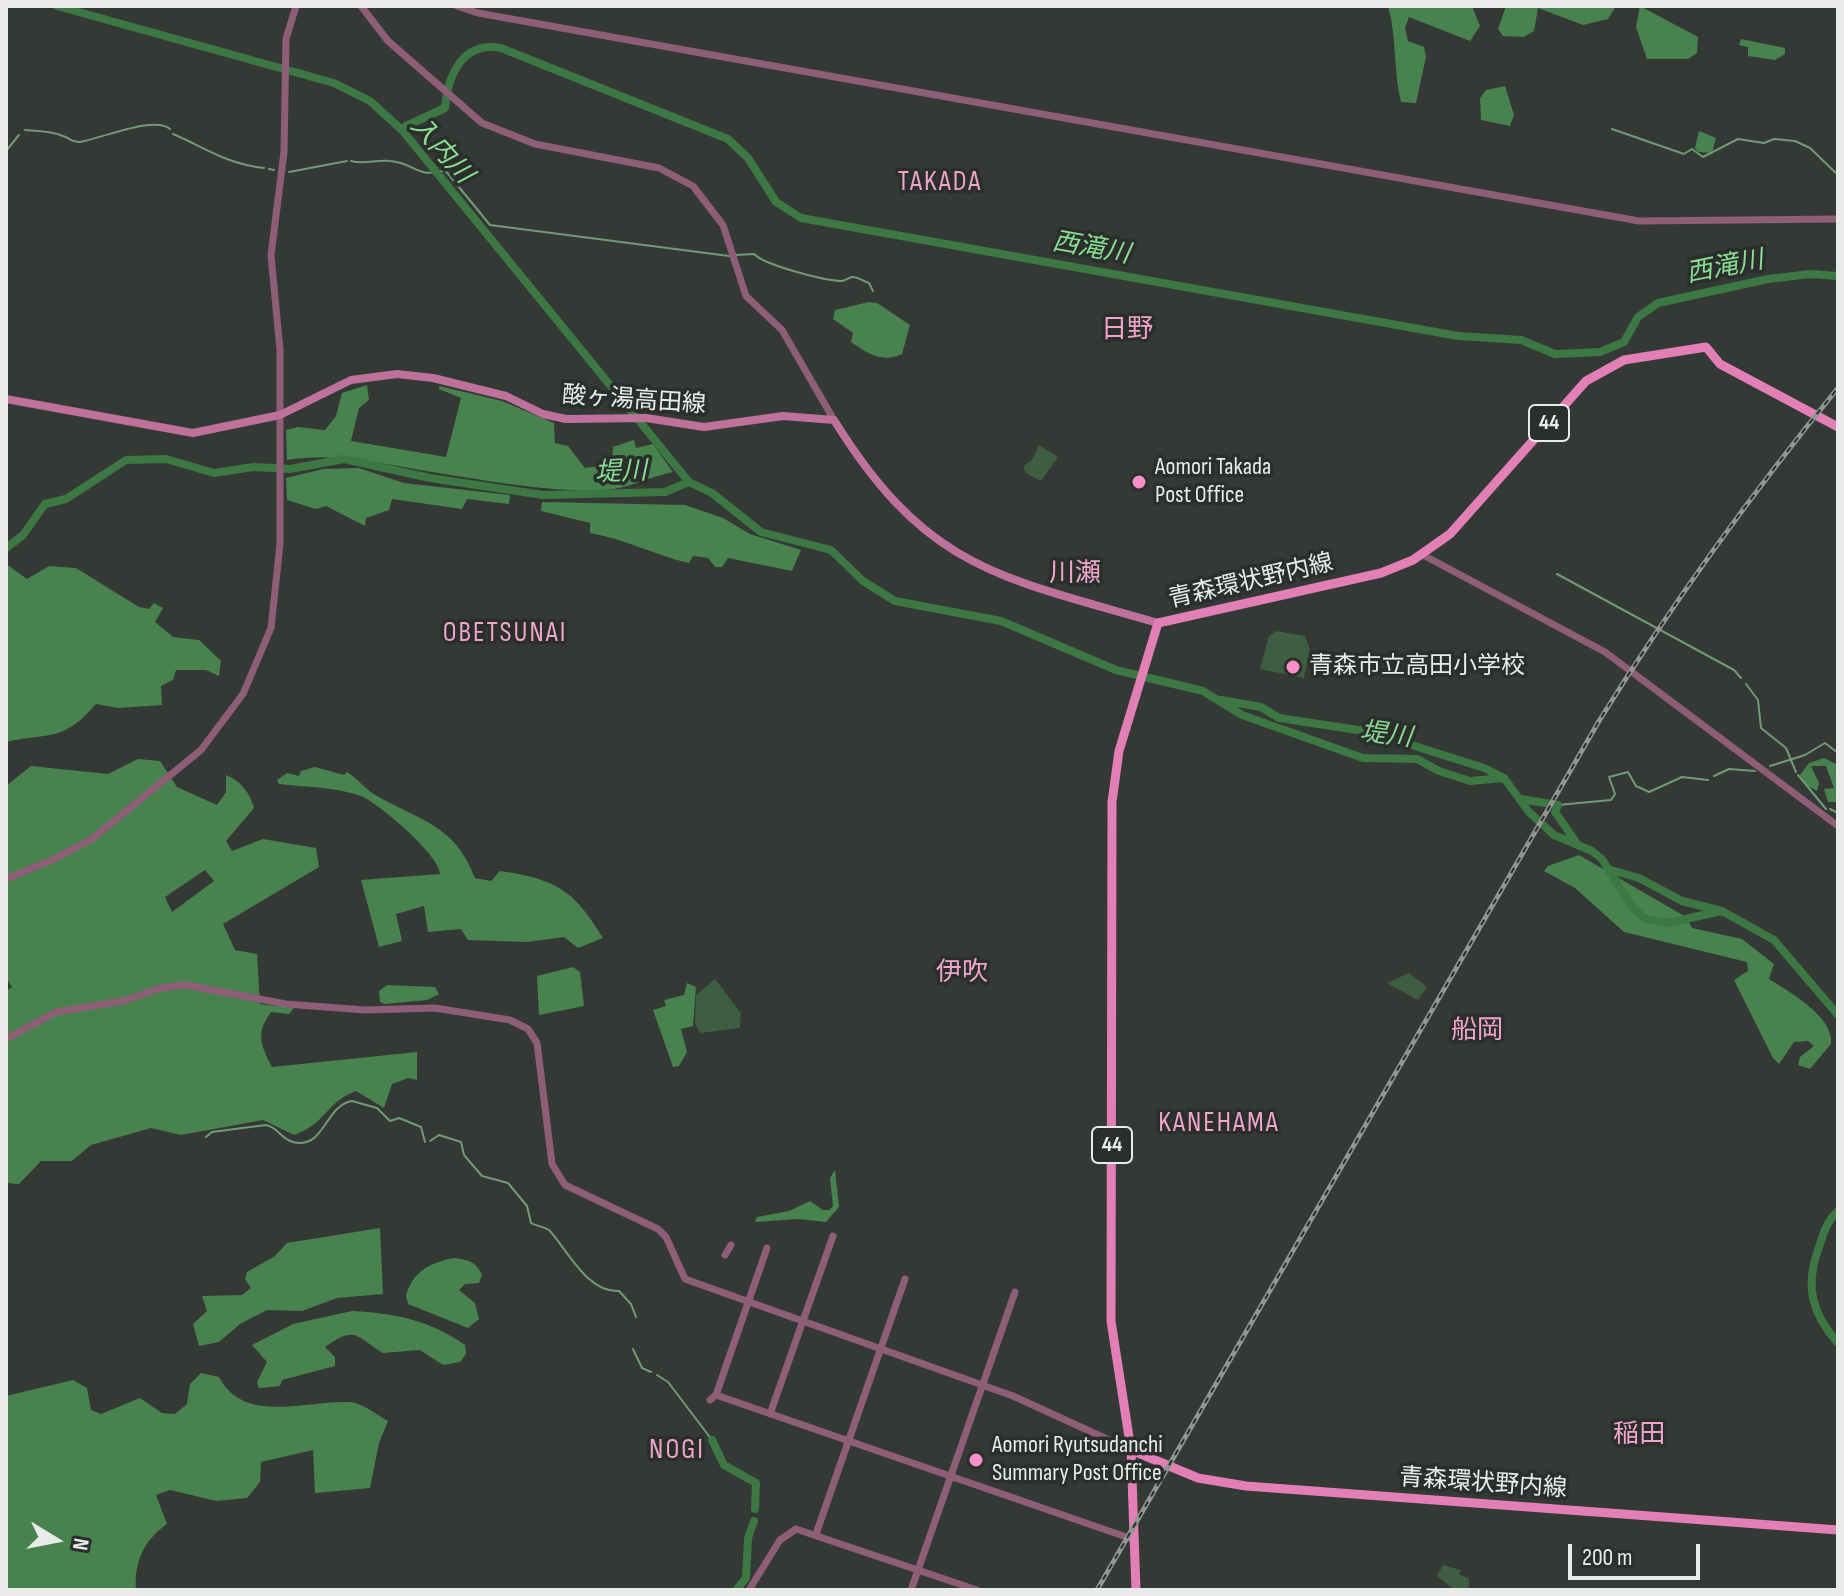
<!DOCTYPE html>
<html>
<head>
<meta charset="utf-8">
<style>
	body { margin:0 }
	#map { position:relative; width:1844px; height:1596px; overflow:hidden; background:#353935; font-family:"Sofia Sans Condensed",sans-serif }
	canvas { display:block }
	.frame { position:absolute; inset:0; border:8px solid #e8ebe8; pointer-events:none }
	.north { position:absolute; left:16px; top:1500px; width:80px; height:80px; -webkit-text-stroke:6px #2b2f2b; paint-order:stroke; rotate:100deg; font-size:22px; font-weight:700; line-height:32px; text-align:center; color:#e8ebe8 }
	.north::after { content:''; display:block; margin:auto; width:28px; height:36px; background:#e8ebe8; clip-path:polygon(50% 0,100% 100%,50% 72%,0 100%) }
	.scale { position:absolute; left:1568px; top:1544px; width:132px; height:36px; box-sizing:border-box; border:4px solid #e8ebe8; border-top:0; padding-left:10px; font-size:24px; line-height:28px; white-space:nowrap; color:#e8ebe8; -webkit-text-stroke:6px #2b2f2b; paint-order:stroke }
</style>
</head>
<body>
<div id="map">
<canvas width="1844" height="1596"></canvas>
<div class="frame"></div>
<div class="north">N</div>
<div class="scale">200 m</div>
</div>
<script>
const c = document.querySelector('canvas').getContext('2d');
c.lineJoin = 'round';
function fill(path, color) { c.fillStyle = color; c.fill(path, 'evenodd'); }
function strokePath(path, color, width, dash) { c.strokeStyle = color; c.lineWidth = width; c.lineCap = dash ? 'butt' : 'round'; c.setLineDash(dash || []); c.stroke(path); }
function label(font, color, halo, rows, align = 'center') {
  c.font = font + ' "Sofia Sans Condensed","Noto Sans JP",sans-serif'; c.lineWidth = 7; c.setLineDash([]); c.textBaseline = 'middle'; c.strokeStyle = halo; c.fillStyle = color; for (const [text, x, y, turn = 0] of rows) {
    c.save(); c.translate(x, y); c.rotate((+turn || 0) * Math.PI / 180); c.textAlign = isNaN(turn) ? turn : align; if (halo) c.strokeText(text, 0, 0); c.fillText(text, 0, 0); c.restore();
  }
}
fill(new Path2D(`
	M1039 445 1058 457 1041 481 1026 473 1023 466 1032 460Z
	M1276 631 1305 636 1310 650 1304 678 1260 669 1269 636Z
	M1409 973 1427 987 1418 1000 1387 983Z
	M715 979 741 1013 740 1028 700 1033 695 1023 696 995Z
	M1443 1565 1461 1570 1459 1574 1469 1579V1590H1454L1437 1576Z`), '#3d5e40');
fill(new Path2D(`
	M1388 6H1472L1480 26 1470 41 1409 17 1405 28 1408 41 1424 47 1426 57 1416 103 1401 102C1393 70 1397 37 1388 6Z
	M1506 6H1616L1608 19 1583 25 1538 8 1534 31 1524 37 1503 36 1498 29Z
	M1640 6 1698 37 1697 53 1688 59H1647L1636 27Z
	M1741 39 1785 48V54L1775 60 1748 56V47L1739 45Z
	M1505 86 1514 115 1510 126 1481 120 1480 98 1486 90Z
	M1699 131 1716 138 1712 153 1698 152 1695 148Z
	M869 302 877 303 910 325 902 354C882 363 868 354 851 342L853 333 833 319 835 310Z
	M367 385 369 400 359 408 351 441 446 457 461 398 439 389V386L502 401 554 423 555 443 568 446 585 468 612 464 613 447 634 440 636 448 653 444 673 472C653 476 633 486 614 489 570 495 495 482 450 475 394 467 343 451 287 460L286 430 298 427 325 430 336 416 342 393Z
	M359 468 404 483 510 495 509 504 467 499 462 509 392 499 389 510 366 518 365 526 326 506 316 509 287 500 286 478 323 469Z
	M542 502 685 505 723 518 750 534 801 550 792 571 728 558 722 567H715L708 558 693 556 689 563C654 555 625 539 590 533V523L541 511Z
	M6 564 27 579 49 566 76 568 139 607 149 609 154 603 163 608 155 622 173 637 199 640 221 661 219 676 206 670H176L173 680 161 686 162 705 118 708 96 704C62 743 50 732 6 742Z
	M1824 758 1838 765V802H1828L1824 789 1834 788 1826 766H1811L1819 783 1817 791 1806 785 1800 775 1809 763Z
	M138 759 160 761 177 787 217 805 226 792V775C241 781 250 793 254 808L226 841 232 851 263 839 316 848 319 867 223 924 235 950 257 954 260 1004 294 1008 289 1014 271 1012C255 1034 261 1045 272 1067L417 1052V1080L408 1078 392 1084 384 1108 356 1091C326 1102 326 1124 294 1135L263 1120 181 1135 151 1128 91 1145 72 1161H41L19 1184 6 1183V991L12 987 6 978V786L31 766 108 774ZM205 870 214 881 172 912 165 897Z
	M315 767 344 775 347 772C358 779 366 790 377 796 421 821 455 825 475 878L491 881 500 871C556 879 574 890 603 938L578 948 564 937 527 942 468 940 461 929 428 932 424 906 396 914 402 941 379 947 361 880 440 874C439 854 378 803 361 796 335 787 306 787 279 784L277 780 287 773 299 776 301 771Z
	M1579 855 1686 917 1692 928 1742 939 1774 964 1769 979C1788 991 1835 1017 1831 1044L1810 1069 1798 1065 1800 1057 1814 1046 1808 1041 1794 1042 1779 1064 1773 1058 1734 980 1748 971 1747 962 1624 932 1575 888 1544 871 1548 866Z
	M573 967 580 972 584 1006 539 1015 537 976Z
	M687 983 696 987 693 1026 681 1029 687 1052 679 1066 673 1067 653 1010 666 1006 664 1000 684 995Z
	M387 985 435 987 439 994 427 1000 385 1004 380 1002 379 991Z
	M835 1170 839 1207 826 1222 798 1219 755 1222 757 1217 789 1211 810 1201 823 1210H829L833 1206 830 1178Z
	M380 1228 383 1294 337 1298 302 1311 267 1310 240 1324 219 1342 199 1346 193 1324 207 1311 202 1296 242 1295 251 1288 245 1279 247 1272 275 1256 287 1243Z
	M454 1258C468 1260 476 1261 482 1275L479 1283 465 1284 459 1290 475 1303 479 1319 468 1328 408 1304 406 1296C412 1272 431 1262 454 1258Z
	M352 1311C394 1313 430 1320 465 1345L466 1354 460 1362 443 1365 420 1350 383 1353C355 1336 356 1325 325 1347L335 1357V1366L282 1380 280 1386 259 1388 257 1382 267 1362 252 1345 293 1324Z
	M201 1373 219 1377C244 1425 306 1400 349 1402 361 1402 377 1415 388 1421L379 1443 370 1488 315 1493 313 1450 261 1462 260 1482 247 1498 216 1501 170 1490 156 1495 167 1524C144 1540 134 1562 136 1590H6V1396L73 1380 87 1388 91 1410 101 1414 140 1398 162 1413 175 1414 187 1404 190 1384Z`), '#47824f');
strokePath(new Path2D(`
	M1612 129 1684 154 1692 149 1703 157 1738 139 1764 143 1774 139 1795 141 1810 148 1838 175
	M25 130C37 131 52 131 63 136 70 138 72 143 80 142 99 139 155 115 170 129
	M173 134C204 147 226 164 264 168
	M6 151 19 135
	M351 161C366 165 376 159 390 161 416 163 415 179 445 170L490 225 729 256
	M269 169 274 170
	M289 172 347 161
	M736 255 754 254C764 265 823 280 840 281 844 282 848 278 852 277 857 276 864 282 869 283L873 291
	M1557 574 1734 670 1741 678
	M1746 684 1758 700 1761 728 1786 748 1796 772
	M1770 766 1805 755 1825 743 1838 753
	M1798 775 1826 809
	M1714 776 1729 769 1755 771
	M1558 805 1611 800 1615 794 1609 777 1628 772 1636 786 1649 792 1682 777 1708 780
	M1830 809 1838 813
	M206 1137 212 1132 266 1125C278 1127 281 1139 293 1142 325 1150 324 1106 352 1101L377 1108 390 1121 399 1118 421 1127 425 1142
	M430 1141 439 1135 461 1142 464 1155 482 1176 508 1183 527 1206 531 1223C536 1226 545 1227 549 1230 567 1249 587 1293 619 1291L631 1304 636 1317
	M633 1349 642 1368 651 1372
	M657 1375 668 1382 712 1440`), '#709a75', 2);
strokePath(new Path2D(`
	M57 6 334 83 370 101 402 130 689 482
	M406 126 445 108C448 74 463 41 501 48L728 139 748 158 776 202 801 218 1458 336 1521 340 1555 354 1600 352 1624 342 1638 317 1658 303 1768 279 1810 274 1838 276
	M6 548 23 535 45 504 66 499 126 460 166 459 214 473 253 467 290 469 344 459 430 478 543 495 665 492 689 482 712 493 761 532 831 550 863 581 895 601 1001 621 1116 670 1203 691 1242 715 1363 758 1417 759 1439 771 1470 781 1504 778
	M1221 700 1261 707 1279 718 1371 732 1484 768 1504 778 1529 812 1554 835 1592 851 1602 859 1632 907 1644 918 1667 923 1722 911
	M1520 799 1558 805 1555 812 1576 842
	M1611 870 1639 878 1682 901 1722 911 1774 940 1838 1015
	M1838 1211C1826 1222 1823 1235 1818 1250 1805 1287 1812 1314 1838 1343
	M712 1440 724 1465 756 1483 755 1509
	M736 1590 746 1578 748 1538 754 1521`), '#3c7744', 8);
strokePath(new Path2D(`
	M361 6 388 41 482 123 535 144 659 168 693 186 723 225 746 296 782 330 834 420
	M457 6 478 13 1639 221 1838 219
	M1423 555 1605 652 1838 826
	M6 879 52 860 92 839 201 750 243 694 271 628 280 544V350L271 255 284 152 286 39 296 6
	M6 1039 56 1012 123 1001 160 988 185 985 286 1004 365 1010 435 1008 510 1020 528 1029 537 1043 552 1164 565 1185 658 1229 666 1237 685 1279 1013 1396 1131 1450
	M725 1255 731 1245
	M716 1395 767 1248
	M710 1400 716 1395 1135 1540
	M770 1414 833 1236
	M816 1534 905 1279
	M749 1590 780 1540 796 1529 977 1590
	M911 1590 1015 1292`), '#8e5e77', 7);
strokePath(new Path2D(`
	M6 399 193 433 280 415 351 380 397 374 433 378 506 396 543 414 566 419 646 418 704 427 783 416 834 420C927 570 1000 577 1158 623`), '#be719b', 8);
strokePath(new Path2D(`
	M1131 1450 1198 1478 1246 1486 1838 1530
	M1136 1590 1131 1450 1111 1321 1112 802 1119 751 1158 623 1381 573 1413 560 1450 534 1586 381 1624 360 1706 347 1720 364 1838 427`), '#e280b6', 9);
const rail = new Path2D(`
	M1097 1590 1599 721C1672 604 1751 494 1838 388`);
strokePath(rail, '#929692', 5);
strokePath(rail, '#2b2f2b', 2, [6]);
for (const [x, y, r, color] of [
	[1139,482,8,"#f98fc9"],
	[1293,667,8,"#f98fc9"],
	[976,1460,8,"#f98fc9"]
]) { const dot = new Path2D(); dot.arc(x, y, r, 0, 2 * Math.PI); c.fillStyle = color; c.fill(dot); strokePath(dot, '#2b2f2b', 3); }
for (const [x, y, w] of [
	[1549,423,40],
	[1112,1145,40]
]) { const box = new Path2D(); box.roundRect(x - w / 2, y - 18, w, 36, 6); c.fillStyle = '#2b2f2b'; c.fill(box); strokePath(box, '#e8ebe8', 2); }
label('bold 22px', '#e8ebe8', null, [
	["44",1549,423],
	["44",1112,1145]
]);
label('24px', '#e8ebe8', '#2b2f2b', [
	["酸ヶ湯高田線",634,401,4],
	["青森環状野内線",1251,582,-13],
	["青森環状野内線",1483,1484,4]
]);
label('24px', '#e8ebe8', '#2b2f2b', [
	["Aomori Takada",1155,468],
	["Post Office",1155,496],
	["青森市立高田小学校",1309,667],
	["Aomori Ryutsudanchi",992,1446],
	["Summary Post Office",992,1474]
], 'left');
label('italic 26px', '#89dc93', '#2b2f2b', [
	["入内川",441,151,48],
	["西滝川",1091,249,10],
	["西滝川",1725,268,-11],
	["堤川",621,473,-2],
	["堤川",1386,736,7]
]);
label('26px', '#efa5cb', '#2b2f2b', [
	["日野",1127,330],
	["川瀬",1075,574],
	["伊吹",962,973],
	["船岡",1477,1031],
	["稲田",1639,1435]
]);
c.letterSpacing = '2px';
label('28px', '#efa5cb', '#2b2f2b', [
	["TAKADA",940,183],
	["OBETSUNAI",505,634],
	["KANEHAMA",1219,1124],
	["NOGI",677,1451]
]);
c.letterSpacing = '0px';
</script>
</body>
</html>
